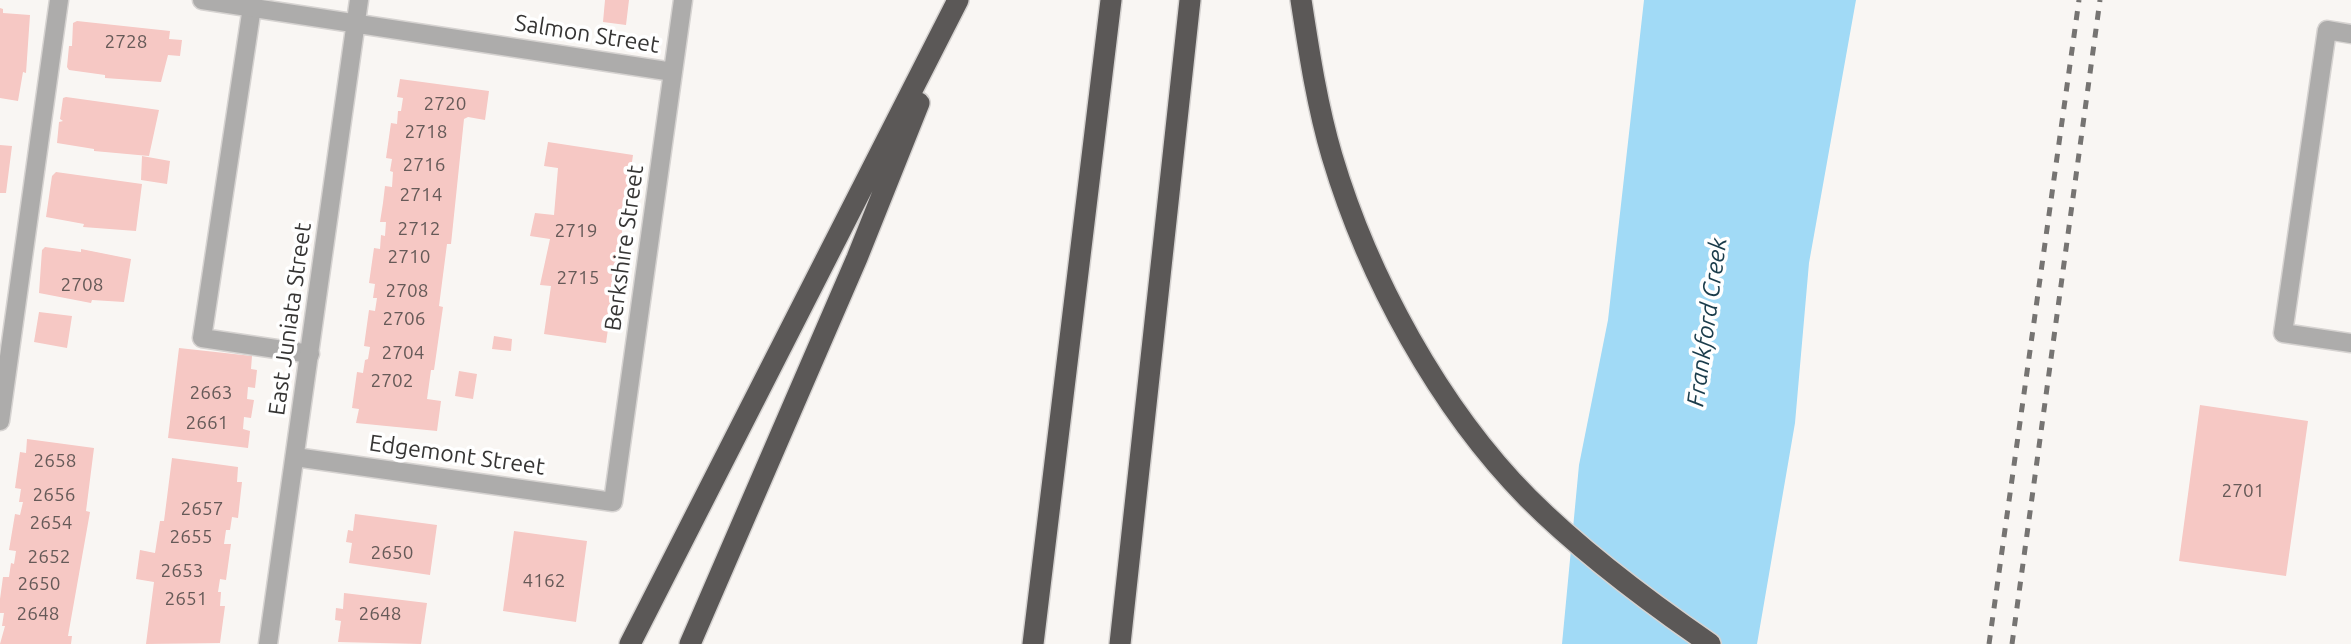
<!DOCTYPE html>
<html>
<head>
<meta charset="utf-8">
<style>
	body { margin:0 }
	canvas { display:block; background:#f9f6f3 }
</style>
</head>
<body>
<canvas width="2351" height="644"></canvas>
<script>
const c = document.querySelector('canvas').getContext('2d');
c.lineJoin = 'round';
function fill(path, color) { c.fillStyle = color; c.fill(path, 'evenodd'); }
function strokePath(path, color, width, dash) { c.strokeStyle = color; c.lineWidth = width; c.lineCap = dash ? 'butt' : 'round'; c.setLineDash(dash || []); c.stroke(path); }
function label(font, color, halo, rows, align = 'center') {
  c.font = font + ' Ubuntu,sans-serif'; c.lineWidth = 7; c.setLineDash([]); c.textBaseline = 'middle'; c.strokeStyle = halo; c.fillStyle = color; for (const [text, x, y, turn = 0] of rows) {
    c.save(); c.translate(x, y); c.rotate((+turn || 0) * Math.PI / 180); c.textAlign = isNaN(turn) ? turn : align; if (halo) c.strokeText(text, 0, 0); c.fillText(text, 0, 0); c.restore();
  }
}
fill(new Path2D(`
	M1644 0H1856L1809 263 1795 423 1757 644H1562L1579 465 1608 320Z`), '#a1daf6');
fill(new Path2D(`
	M605 0H629L626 25 603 22Z
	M0 8 3 9V13L30 15 26 73 23 72 18 101 0 98Z
	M77 21 170 31 169 39 182 40 180 56 168 55 161 82 105 78V75L69 70 67 67 69 46H72L73 23Z
	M400 79 489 91 485 120 468 117 464 119 451 244H447L439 306 443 307 434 370H431L427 399 441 401 437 431 356 423 359 409 352 408 357 372 363 373 365 360 368 359 370 347 364 346 369 310 375 311 377 298H373L375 284 369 283 374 248 380 249 381 235 385 236 386 222H380L383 203 385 186 392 187 393 172 390 171 392 159 386 158 391 123 397 124 398 111H401L403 98 397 97Z
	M66 97 159 110 149 156 94 151V149L57 143 59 122 63 121 60 119 63 98Z
	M548 142 633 155 606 343 544 334 551 286 540 285 550 239 530 236 535 213 554 215 558 168 544 166Z
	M0 145 12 146 6 193H0Z
	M142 156 170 161 167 184 141 180Z
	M56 172 142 184 136 231 83 227 84 224 46 217 52 176Z
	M45 247 81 252V249L131 259 124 302 92 300 91 303 39 293 42 250Z
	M39 312 72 316 67 348 34 342Z
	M494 336 512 339 511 351 492 349Z
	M179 348 252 356 251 369 257 370 255 388 248 387 247 399 254 400 251 418 244 417 243 429 250 431 248 448 168 438Z
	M459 371 477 374 473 399 455 396Z
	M2200 405 2308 421 2286 576 2179 561Z
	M27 439 94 448 86 511 90 512 68 636H72L71 644H0L5 626H2L4 613H0V599L3 577H9L11 563 14 564 16 551 9 550 15 514 20 515 23 502H19L21 489 15 488 20 452 26 453Z
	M172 458 238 467 237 482H242L238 518 232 517 230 530H226L224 544H231L226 580 220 579 218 592H221L220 606H225L220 643 146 644 154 582 136 579 140 550 155 553 160 521H164Z
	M355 514 437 525 430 575 349 563 352 543 346 542 348 530 353 531Z
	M514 531 587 541 576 622 503 611Z
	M344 593 427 603 421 644 338 642 341 621 335 620 336 608 343 609Z`), '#f6c8c4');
const service = new Path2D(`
	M252 7 202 338 310 354
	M2351 34 2327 30 2283 333 2351 343`);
const minor = new Path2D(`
	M202 0 673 72
	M0 421 59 0
	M295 457 613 502 683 0
	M268 644 359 0`);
const motorway = new Path2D(`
	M1301 0C1309 52 1317 105 1332 156 1368 277 1439 408 1528 498 1583 553 1646 600 1710 644
	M630 644 958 0
	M690 644 857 258 919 103
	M1033 644 1111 0
	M1120 644 1190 0`);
strokePath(service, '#d6d3d1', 21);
strokePath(minor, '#d6d3d1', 21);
strokePath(motorway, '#d6d3d1', 24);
strokePath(service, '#adacab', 18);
strokePath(minor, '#adacab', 18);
strokePath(motorway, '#5b5857', 21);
strokePath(new Path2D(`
	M1989 644 2079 0
	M2012 644 2100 0`), '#767472', 5, [9, 9]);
label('19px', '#665a58', null, [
	["2728",126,42],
	["2720",445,104],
	["2718",426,132],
	["2716",424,165],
	["2714",421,195],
	["2712",419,229],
	["2719",576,231],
	["2710",409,257],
	["2715",578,278],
	["2708",82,285],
	["2708",407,291],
	["2706",404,319],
	["2704",403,353],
	["2702",392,381],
	["2663",211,393],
	["2661",207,423],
	["2658",55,461],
	["2701",2243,491],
	["2656",54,495],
	["2657",202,509],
	["2654",51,523],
	["2655",191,537],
	["2650",392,553],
	["2652",49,557],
	["2653",182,571],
	["4162",544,581],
	["2650",39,584],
	["2651",186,599],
	["2648",38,614],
	["2648",380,614]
]);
label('23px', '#363534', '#fff', [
	["Salmon Street",587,34,9],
	["Berkshire Street",624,248,-82],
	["East Juniata Street",290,319,-82],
	["Edgemont Street",457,455,8]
]);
label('italic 24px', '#1a3c4b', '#fff', [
	["Frankford Creek",1707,322,-82]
]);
</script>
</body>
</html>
